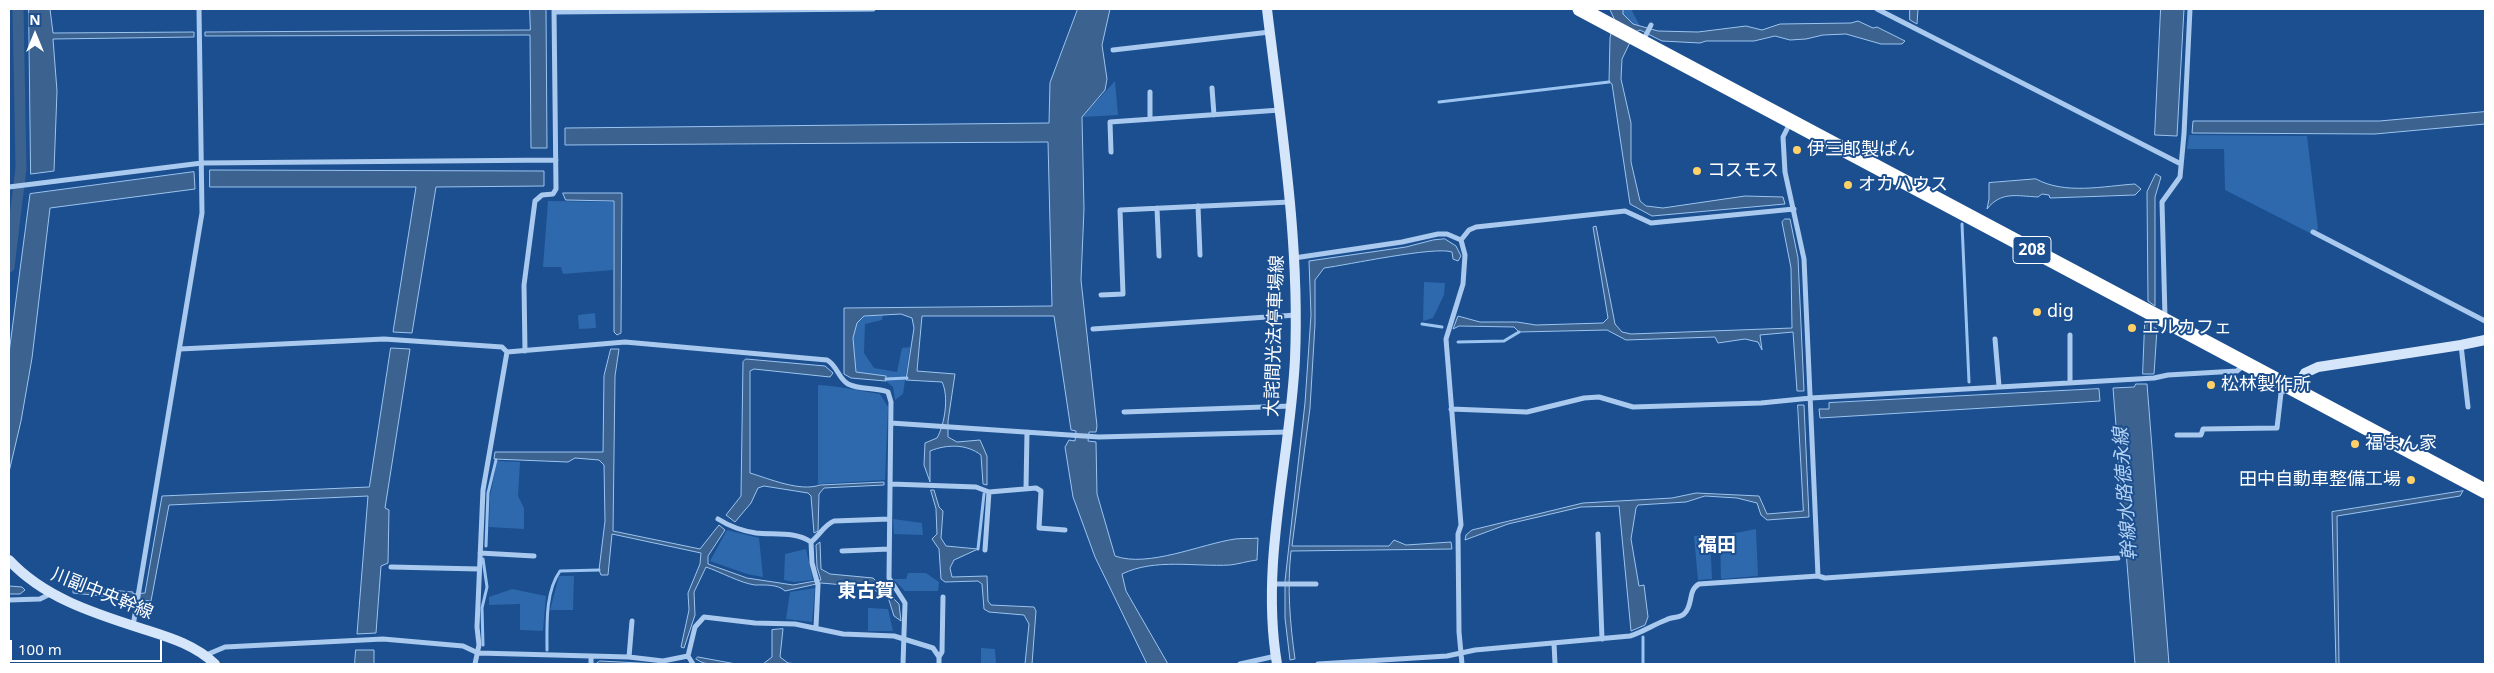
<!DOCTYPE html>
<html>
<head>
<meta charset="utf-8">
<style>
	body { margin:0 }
	#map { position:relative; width:2494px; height:673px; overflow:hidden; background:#1b4f8f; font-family:"Noto Sans",sans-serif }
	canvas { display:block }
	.frame { position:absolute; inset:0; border:10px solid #fff; pointer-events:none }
	.north { position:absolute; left:10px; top:10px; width:50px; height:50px; -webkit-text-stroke:4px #1b4f8f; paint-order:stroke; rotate:0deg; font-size:14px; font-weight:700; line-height:20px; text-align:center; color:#fff }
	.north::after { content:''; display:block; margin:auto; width:18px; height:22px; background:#fff; clip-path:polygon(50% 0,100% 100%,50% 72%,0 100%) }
	.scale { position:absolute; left:10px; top:640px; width:152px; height:22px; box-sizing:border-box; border:2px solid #fff; border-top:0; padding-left:6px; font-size:15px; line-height:18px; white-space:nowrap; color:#fff; -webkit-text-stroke:4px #1b4f8f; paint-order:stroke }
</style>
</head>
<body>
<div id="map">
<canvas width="2494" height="673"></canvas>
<div class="frame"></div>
<div class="north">N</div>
<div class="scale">100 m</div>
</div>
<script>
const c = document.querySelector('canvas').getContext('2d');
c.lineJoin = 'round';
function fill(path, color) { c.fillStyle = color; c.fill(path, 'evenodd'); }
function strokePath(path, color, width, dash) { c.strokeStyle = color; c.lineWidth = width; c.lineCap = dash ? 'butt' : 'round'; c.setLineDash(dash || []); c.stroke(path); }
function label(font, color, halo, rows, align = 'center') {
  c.font = font + ' "Noto Sans","Noto Sans JP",sans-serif'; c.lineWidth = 4; c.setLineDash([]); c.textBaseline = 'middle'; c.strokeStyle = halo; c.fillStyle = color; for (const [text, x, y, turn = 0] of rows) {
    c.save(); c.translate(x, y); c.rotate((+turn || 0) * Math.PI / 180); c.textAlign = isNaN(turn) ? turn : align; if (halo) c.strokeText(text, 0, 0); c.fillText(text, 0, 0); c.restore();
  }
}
fill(new Path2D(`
	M1623 9H1631L1640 26 1633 24 1622 14Z
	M1115 81 1118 115 1082 117Z
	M2189 135 2307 136 2318 229 2312 234 2225 190 2224 149H2187Z
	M548 201 613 202V270L563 274 561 267H543Z
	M1424 282 1445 283 1444 295 1433 318 1423 321Z
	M595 313 596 328 579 329 578 315Z
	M883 315 882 320 865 324 864 353 874 368 897 372 902 348 910 347 903 394 895 400 893 387 886 381V376L856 372C851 360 849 324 863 317 868 315 877 316 883 315Z
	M818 385C840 386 859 391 880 394L888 407 885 480 818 484Z
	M497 461 520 462 518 496 524 508V529L489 527 490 496Z
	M893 519 922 523 923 535 894 534Z
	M1756 529 1758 576 1721 579 1720 536Z
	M727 530 759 538 763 577 747 574 710 561Z
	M1710 535 1712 579 1698 580 1694 536Z
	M806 549 813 580 794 582 784 580 785 554Z
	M908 573H926L939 582 938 591H905L893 579H906Z
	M559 576H574L573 610H550Z
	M815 588 812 622 786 619 790 592Z
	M512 589 546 596 543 631 520 630V604L489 605V597Z
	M868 608 888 609 893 631H868Z
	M981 648 995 649 996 664H981Z`), '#2e69ad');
const water = new Path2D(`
	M29 9H50L53 33 194 32V37L53 39 57 91 54 171 31 174Z
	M530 9H546L547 148H531L530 35 205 36V32L530 30Z
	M1078 9H1110L1102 45 1107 79 1105 90 1082 117 1084 209 1081 280 1097 426 1096 432H1089L1088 441 1096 442 1097 494 1115 556C1148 568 1201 544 1235 539 1243 538 1251 539 1258 538L1257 560C1248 561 1239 564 1230 565 1195 567 1155 558 1122 574L1126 591 1168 664H1147L1095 557 1073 497 1065 447 1069 440 1075 441 1076 431 1071 430 1054 316H922L917 371 955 374 948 421V437L957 442 980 440 987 456V485L983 484 981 455C967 444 947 444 930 451V482L924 465 925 443 937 438C945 424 949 396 942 382L906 380 914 328 912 318 901 314 864 316 857 323 853 338 856 372 886 376V381L851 378 844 374V308L1052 306 1048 142 565 145V128L1049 123 1050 83Z
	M1610 9H1623V14L1633 24 1658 31 1698 32 1746 26 1762 30 1780 24 1851 23 1858 21 1873 28 1877 27 1905 41 1902 44H1881L1846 34 1823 35 1806 39 1790 40 1775 36 1754 41H1706L1700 43 1662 41 1640 30 1635 32 1622 59 1621 79 1631 123V162L1640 201 1646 206 1663 208 1745 196 1783 197 1785 204 1652 216 1630 204 1612 84 1609 82 1610 38 1614 19Z
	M1910 9H1918L1917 24 1910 20Z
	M2161 9H2184L2177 136 2155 135Z
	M2485 112V124L2375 134 2192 133 2193 121H2379Z
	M210 170 544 171V186L436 187 412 333 393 332 416 187H210Z
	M194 172 195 189 50 208 32 358 21 421 9 472V353L30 194Z
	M2156 174 2161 177 2155 197V306L2148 301 2147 192Z
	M2036 179C2065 195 2104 186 2135 184L2141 189 2135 195 2050 198 2049 195 2042 194 2038 197C2017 196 2001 191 1987 209L1989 199V183Z
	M563 193H622L621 333 617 335 614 332V201L566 200Z
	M1785 219H1790L1798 258 1804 391H1797L1793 332 1760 335 1762 350 1758 342 1745 339 1718 343 1715 337 1626 340 1607 330 1519 332 1514 327 1459 326 1453 329 1458 316 1480 322H1517L1536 325 1603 323 1608 318 1593 227 1596 226 1615 324 1622 332 1631 334 1792 328 1791 268 1782 222Z
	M1445 239 1456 246 1461 256 1458 261 1453 259 1452 252C1435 246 1347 265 1324 268L1315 280V324L1310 408 1292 546H1389L1394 540 1406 545 1451 542 1452 549 1291 551C1287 588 1290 623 1295 659L1290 660 1285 618V581L1305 403 1311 315 1309 261 1406 247 1433 240Z
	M2145 323 2157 329 2154 374H2143Z
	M391 348 410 349 385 508 389 510 388 563 381 566 376 633 357 634 368 496 169 505 151 601 73 593V587L133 592V594L145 593 162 496 369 487Z
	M611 349H619L615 376 613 531 700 549 719 525 725 530 708 556V564L747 578 793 585 821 580 817 567 816 545 820 542 821 569 830 574 873 578 899 604 901 621 894 616 888 597 868 587 821 583 785 591C778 584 764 585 755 585 740 583 721 572 706 567L694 592 695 615 684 648 681 647 689 610 688 593 700 564 701 553 612 534 608 575H601L599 570 605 521 604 465 599 460 575 458 568 462 494 459 495 452H603L604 376Z
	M746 359 825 366 833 373 830 377 754 369 750 371V473C770 479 800 492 820 485L884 482V485L824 488 819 494 818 531 814 533 811 496 808 493 764 486 758 488 751 503 735 522 726 515 741 496 743 362Z
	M2136 384H2147L2169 664H2135L2113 388 2134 387Z
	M2099 389 2100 401 1820 418 1819 409H1829V403Z
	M1798 405H1804L1809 517 1767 520 1761 515 1757 503 1737 498 1705 496 1686 502 1638 505 1636 508 1631 539 1639 586 1644 585 1648 617 1645 625 1631 631 1619 506 1581 507 1508 524 1465 540 1466 535 1472 530 1583 503 1672 498 1696 493 1759 496 1767 514 1803 511Z
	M931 490H934L939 507 943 511 941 538 946 546 978 549 954 560 950 568 952 577 987 576 988 601 991 605 1034 607 1036 611 1032 664H1025L1029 624 1024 615 989 612 984 609 982 584 978 581 945 582 941 579 939 549 932 539 937 534 936 509Z
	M2463 491 2460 496 2337 516 2339 664H2336L2332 512Z
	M9 586 22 587 25 590 20 594H9Z
	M783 629 780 657 788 663 798 664H763L772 657V630Z
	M356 650H374V664H355Z
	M698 657 736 664C723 664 706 667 696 659Z
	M600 661 659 664H596Z`);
fill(water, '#3c6290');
strokePath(water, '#9cc4f0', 1);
strokePath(new Path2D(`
	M1439 102 1609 82
	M1962 224 1969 382
	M1422 324 1442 327
	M1458 342 1504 341 1519 332
	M886 379 907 378
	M486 546 488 493 496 460
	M978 549 984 494
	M483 559 487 587 482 608 483 645
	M1643 637V664
	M547 650C547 625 545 592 560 571L599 570`), '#9cc4f0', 3);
strokePath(new Path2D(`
	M9 267 21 168 18 9`), '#3c6290', 11);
strokePath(new Path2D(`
	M1877 9 2181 164
	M555 12 873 9
	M1643 41 1651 25
	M1113 50 1270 32
	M1212 88 1214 115
	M1150 92V119
	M1790 123 1783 137 1785 172 1804 259 1818 576
	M1111 152 1110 122 1280 110
	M9 187 202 163 556 160
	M1198 206 1200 255
	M1157 208 1159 256
	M2313 232 2485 321
	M1461 240 1469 230 1476 227 1625 211 1651 223 1794 209
	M1294 258 1402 242 1438 234H1447L1461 240 1465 255 1463 284 1446 339 1461 525 1458 534 1459 632 1462 664
	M1101 295 1123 294 1120 210 1290 202
	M2165 317 2162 202 2180 177 2184 134 2190 9
	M1093 329 1296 315
	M2070 335V382
	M1995 339 1999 386
	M2461 345 2468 407
	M180 349 384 339 502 347 507 352 625 342 827 360C837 365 838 378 848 384 859 390 876 387 888 392L891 402 889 578 905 603 903 664
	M525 351 524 285 535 201 542 195 553 194 556 189 554 9
	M1451 409 1527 412 1584 398 1599 397 1633 407 1761 403 1811 398 2154 378 2168 375 2237 371 2245 364
	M1124 412 1291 406
	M891 423 1099 437 1288 432
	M2177 435H2201L2203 429 2277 428 2281 393 2287 389
	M891 484 976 487 989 492 1036 488 1041 491 1039 528 1065 530
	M1026 488 1027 432
	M718 519C729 526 743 531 756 533 774 535 795 531 811 542 820 535 824 525 834 521L889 519
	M1598 534 1602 639
	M811 542 812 563 818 585 816 627
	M985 550 989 492
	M842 551 889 549
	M480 553 534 556
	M391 567 479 569
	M1272 584H1316
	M9 600 40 599 50 594
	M133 626 202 213 199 9
	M1554 643 1555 664
	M206 655 225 647 383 639 463 646 478 653 629 657 663 661 688 656
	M629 657 632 621
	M939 657 942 652 943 597
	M475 664 479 645 477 627 483 490 507 352
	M591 664V656
	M693 664 688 656 695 627 704 617 755 623 795 624 843 634 894 636 933 648 939 657V664
	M1240 664 1276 656
	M1318 664 1447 656 1475 650 1630 636C1643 632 1653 625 1666 620 1671 617 1680 618 1684 614 1694 605 1687 591 1699 584L1818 576 1825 578 2118 558`), '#a9c9ee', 5);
strokePath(new Path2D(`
	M1267 9C1281 126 1300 241 1295 359 1290 461 1260 562 1277 664
	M2295 390 2305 373 2318 367 2461 345 2485 340
	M9 560C43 597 93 613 140 628 168 637 194 644 215 664`), '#d6e6fa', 10);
strokePath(new Path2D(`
	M1580 9 2485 491`), '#fff', 15);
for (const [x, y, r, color] of [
	[1797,150,5,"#ffd166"],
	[1697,171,5,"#ffd166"],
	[1848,185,5,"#ffd166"],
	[2037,312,5,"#ffd166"],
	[2132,328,5,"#ffd166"],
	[2211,385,5,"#ffd166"],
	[2355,444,5,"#ffd166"],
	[2411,480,5,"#ffd166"]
]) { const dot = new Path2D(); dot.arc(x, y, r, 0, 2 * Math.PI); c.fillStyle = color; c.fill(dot); strokePath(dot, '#1b4f8f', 2); }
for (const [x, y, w] of [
	[2032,250,38]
]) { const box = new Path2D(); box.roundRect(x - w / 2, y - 13.5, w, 27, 4); c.fillStyle = '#1b4f8f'; c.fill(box); strokePath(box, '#fff', 1); }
label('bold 16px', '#fff', null, [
	["208",2032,250]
]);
label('18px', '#fff', '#1b4f8f', [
	["伊三郎製ぱん",1807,150],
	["コスモス",1707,171],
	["オカハウス",1858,185],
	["dig",2047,312],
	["エルカフェ",2142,328],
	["松林製作所",2221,385],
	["福まん家",2365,444],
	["田中自動車整備工場",2401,480,"right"]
], 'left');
label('18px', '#fff', '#1b4f8f', [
	["大詫間光法停車場線",1275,336,-88],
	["川副中央幹線",102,594,22]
]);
label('italic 19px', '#b5d3f5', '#1b4f8f', [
	["幹線水路徳永線",2126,494,-94]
]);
label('bold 19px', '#fff', '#1b4f8f', [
	["福田",1717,546],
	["東古賀",866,592]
]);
</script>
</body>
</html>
